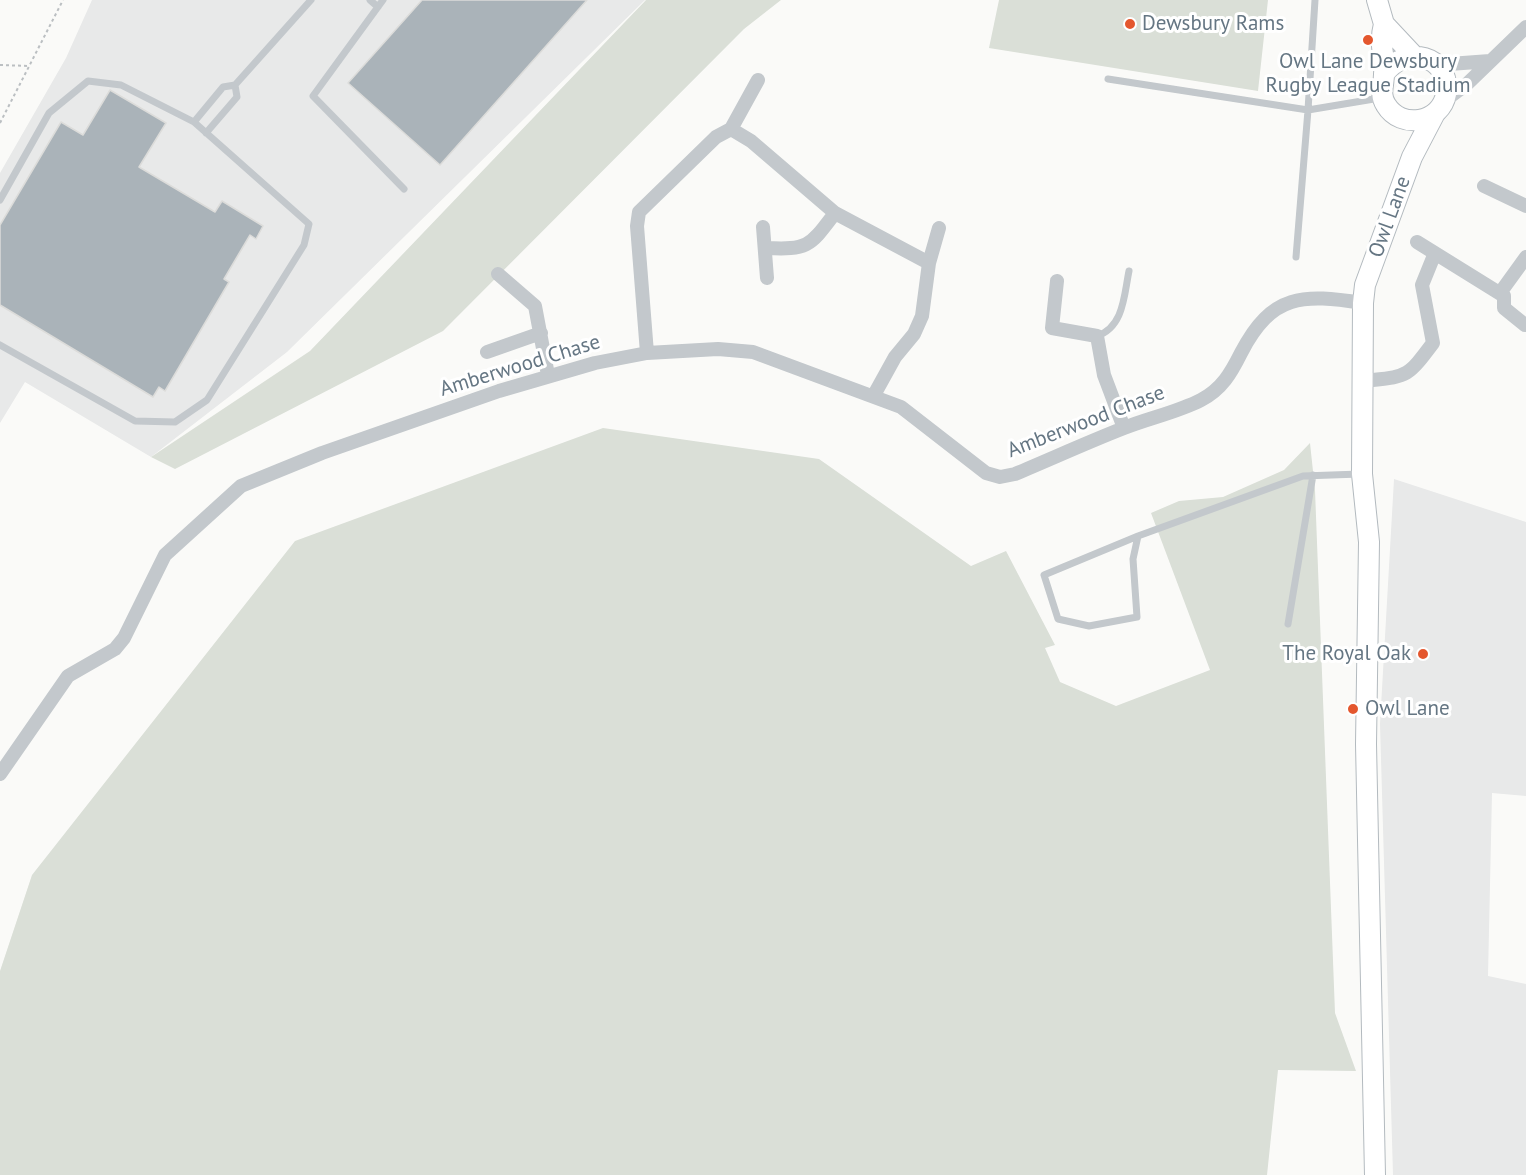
<!DOCTYPE html>
<html>
<head>
<meta charset="utf-8">
<style>
	body { margin:0 }
	canvas { display:block; background:#fafaf8 }
</style>
</head>
<body>
<canvas width="1526" height="1175"></canvas>
<script>
const c = document.querySelector('canvas').getContext('2d');
c.lineJoin = 'round';
function fill(path, color) { c.fillStyle = color; c.fill(path, 'evenodd'); }
function strokePath(path, color, width, dash) { c.strokeStyle = color; c.lineWidth = width; c.lineCap = dash ? 'butt' : 'round'; c.setLineDash(dash || []); c.stroke(path); }
function label(font, color, halo, rows, align = 'center') {
  c.font = font + ' "PT Sans",sans-serif'; c.lineWidth = 6; c.setLineDash([]); c.textBaseline = 'middle'; c.strokeStyle = halo; c.fillStyle = color; for (const [text, x, y, turn = 0] of rows) {
    c.save(); c.translate(x, y); c.rotate((+turn || 0) * Math.PI / 180); c.textAlign = isNaN(turn) ? turn : align; if (halo) c.strokeText(text, 0, 0); c.fillText(text, 0, 0); c.restore();
  }
}
fill(new Path2D(`
	M92 0H645L287 352 151 457 25 382 0 423V173L66 58Z
	M1394 479 1526 522V796L1492 793 1488 976 1526 984V1175H1393L1380 724Z`), '#e8e9e9');
fill(new Path2D(`
	M646 0H781L744 29 443 331 175 469 151 457 310 351Z
	M999 0H1268L1258 91 989 48Z
	M603 428 819 459 971 566 1006 551 1055 645 1045 648 1060 682 1116 706 1210 670 1151 513 1179 501 1223 497 1284 470 1310 443 1315 490 1335 1013 1356 1071 1278 1070 1267 1175H0V971L32 875 295 541Z`), '#dadfd7');
const building = new Path2D(`
	M422 0H587L440 165 348 83Z
	M110 90 166 123 139 167 215 212 222 201 263 226 256 239 250 235 224 279 229 282 165 391 159 387 153 397 0 305V225L61 122 83 135Z`);
fill(building, '#aab3b9');
strokePath(building, '#dcdcda', 1.5);
const secondary = new Path2D(`
	M1377 0 1384 24 1414 56
	M1384 24C1378 48 1386 54 1384 74 1384 86 1379 94 1386 105 1401 130 1441 123 1446 94 1451 55 1405 44 1384 74
	M1375 1175 1366 744 1369 542 1362 474 1363 303 1365 285 1412 157 1435 113`);
strokePath(secondary, '#b3babf', 22);
strokePath(new Path2D(`
	M0 65 30 66
	M0 123 63 0`), '#bbbfc2', 2, [3, 3]);
strokePath(new Path2D(`
	M370 0 378 7
	M383 0 313 96 404 189
	M1315 0 1308 110 1380 98
	M1108 79 1308 110 1296 257
	M194 122 223 87 235 85 311 0
	M206 133 237 97 235 85
	M0 200 49 113 88 81 121 85 194 122 309 224 304 245 207 400 175 422 135 421 0 345
	M1097 336C1124 327 1124 295 1129 271
	M1138 536 1133 559 1137 617 1089 626 1058 619 1044 575 1138 536 1303 476 1360 474
	M1288 624 1313 475`), '#c3c8cc', 7);
strokePath(new Path2D(`
	M1436 65 1490 61
	M1443 102 1467 84 1526 27
	M731 129 758 80
	M1484 186 1526 206
	M763 227 767 278
	M1417 242 1504 296V308L1525 325
	M766 248C809 250 810 246 835 213
	M929 263 939 228
	M498 274 535 306 548 375
	M1057 281 1052 328 1097 336 1104 375 1124 428
	M1500 293 1526 257
	M487 352 541 333
	M647 353 637 226 639 212 716 137 731 129 751 141 835 213 929 263 922 316 914 334 895 357 874 395
	M1363 381C1408 376 1406 379 1433 343L1422 285 1435 253
	M0 774 68 676 115 649 124 638 165 555 241 486 322 453 499 391 595 363 647 353 718 349 753 352 901 407 986 473 1000 477 1015 474C1051 459 1088 442 1124 428 1149 418 1178 412 1201 400 1222 389 1231 373 1241 353 1272 293 1303 294 1363 303`), '#c3c8cc', 14);
strokePath(secondary, '#fff', 20);
for (const [x, y, r, color] of [
	[1130,24,6,"#e4572e"],
	[1368,40,6,"#e4572e"],
	[1423,654,6,"#e4572e"],
	[1353,709,6,"#e4572e"]
]) { const dot = new Path2D(); dot.arc(x, y, r, 0, 2 * Math.PI); c.fillStyle = color; c.fill(dot); strokePath(dot, '#fff', 2); }
label('21px', '#657683', '#fff', [
	["Dewsbury Rams",1142,24],
	["Owl Lane Dewsbury",1368,62,"center"],
	["Rugby League Stadium",1368,86,"center"],
	["The Royal Oak",1411,654,"right"],
	["Owl Lane",1365,709]
], 'left');
label('21px', '#657683', '#fff', [
	["Owl Lane",1390,217,-70],
	["Amberwood Chase",520,366,-17],
	["Amberwood Chase",1086,422,-21]
]);
</script>
</body>
</html>
